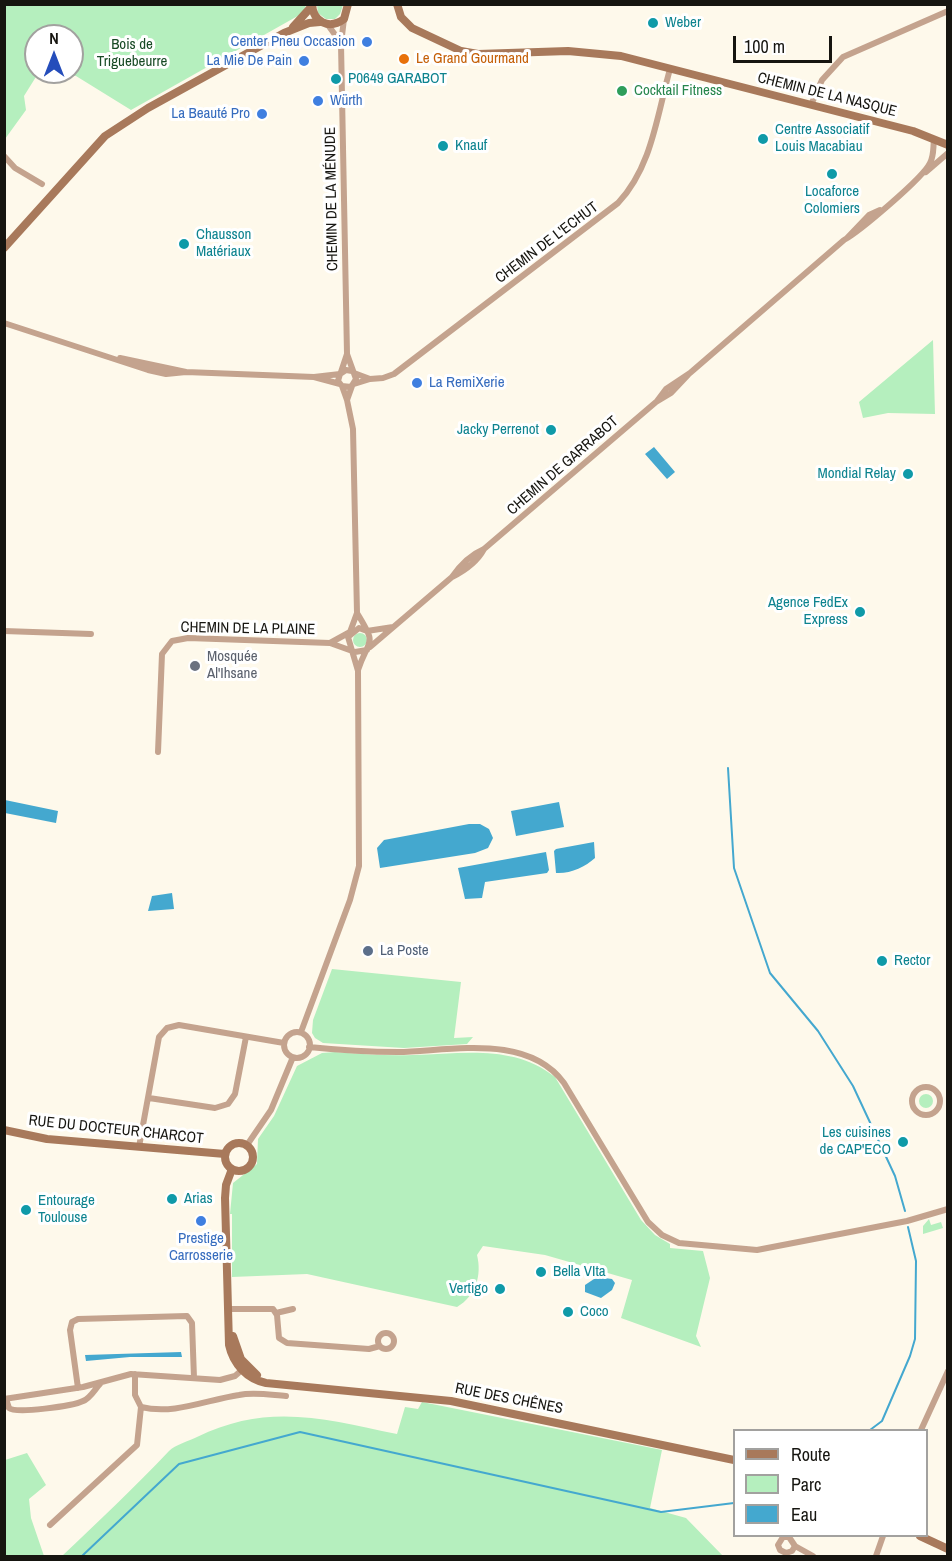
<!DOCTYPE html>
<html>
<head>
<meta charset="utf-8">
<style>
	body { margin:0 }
	#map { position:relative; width:952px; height:1561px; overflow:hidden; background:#fef9eb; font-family:"Archivo Narrow",sans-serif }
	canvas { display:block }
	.frame { position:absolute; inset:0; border:6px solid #161510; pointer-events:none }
	.legend { position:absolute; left:733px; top:1429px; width:195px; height:108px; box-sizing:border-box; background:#fff; border:2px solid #a2a19f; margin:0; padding:8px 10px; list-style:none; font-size:18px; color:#161510 }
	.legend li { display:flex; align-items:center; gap:12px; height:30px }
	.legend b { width:30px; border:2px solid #a2a19f }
	.north { position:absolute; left:24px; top:24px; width:60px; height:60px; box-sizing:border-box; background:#fff; border:2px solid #a2a19f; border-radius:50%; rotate:0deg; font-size:16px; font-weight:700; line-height:24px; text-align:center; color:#161510 }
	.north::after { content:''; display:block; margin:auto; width:21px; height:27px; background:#254dbb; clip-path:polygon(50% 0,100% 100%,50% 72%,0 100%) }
	.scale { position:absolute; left:733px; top:36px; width:99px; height:27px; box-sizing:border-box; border:3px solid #161510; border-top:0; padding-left:8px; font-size:18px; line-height:21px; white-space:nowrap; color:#161510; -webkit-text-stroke:4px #fff; paint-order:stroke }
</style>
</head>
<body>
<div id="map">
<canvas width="952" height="1561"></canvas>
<div class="frame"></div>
<ul class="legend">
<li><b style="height:8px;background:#a8795b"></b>Route</li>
<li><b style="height:16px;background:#b5efbe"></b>Parc</li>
<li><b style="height:16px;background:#44a8cf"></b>Eau</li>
</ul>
<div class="north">N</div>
<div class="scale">100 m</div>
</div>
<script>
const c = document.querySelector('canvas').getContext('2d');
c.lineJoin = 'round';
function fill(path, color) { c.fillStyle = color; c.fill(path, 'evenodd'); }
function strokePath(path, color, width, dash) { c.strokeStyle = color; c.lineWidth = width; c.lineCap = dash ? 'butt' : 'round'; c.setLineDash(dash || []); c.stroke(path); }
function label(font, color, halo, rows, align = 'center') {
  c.font = font + ' "Archivo Narrow",sans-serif'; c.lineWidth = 6; c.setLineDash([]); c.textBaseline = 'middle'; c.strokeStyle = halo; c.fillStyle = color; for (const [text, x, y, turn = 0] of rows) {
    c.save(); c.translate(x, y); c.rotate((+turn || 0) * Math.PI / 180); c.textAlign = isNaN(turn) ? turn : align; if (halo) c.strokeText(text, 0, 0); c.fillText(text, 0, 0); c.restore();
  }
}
fill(new Path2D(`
	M4 5H306L303 13 131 110 76 76 57 72H72V36H36V72H39L24 96 26 110 5 139Z
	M317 5H343L340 14 335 19H326L318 13Z
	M933 340 935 414 888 413 863 418 859 402Z
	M353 640a7 7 0 1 1 14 0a7 7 0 1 1-14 0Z
	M332 969 461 982 454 1038 473 1037 467 1044 404 1048 323 1043 315 1038 312 1033 313 1020Z
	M335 1052C361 1054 387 1056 413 1055 463 1054 513 1044 555 1077L641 1220 655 1235 670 1244V1248L703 1251 710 1278 696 1336 701 1347 621 1318 632 1280 545 1255 483 1246 477 1255C482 1275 476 1296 457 1307L307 1274 232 1277V1214H230L233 1183 257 1164 258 1139 274 1116 297 1066 322 1053Z
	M919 1101a7 7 0 1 1 14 0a7 7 0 1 1-14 0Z
	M929 1219 931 1225 941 1222 943 1228 923 1234V1226Z
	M422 1402 662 1450 650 1508 686 1518 723 1556H62C98 1522 135 1487 169 1451 175 1445 189 1441 197 1437 268 1402 325 1419 397 1434L405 1407 418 1409Z
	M27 1453 46 1485 29 1499 31 1518 44 1556H5V1460Z`), '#b5efbe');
fill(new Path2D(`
	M654 447 675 472 667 479 645 454Z
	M5 800 58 811 56 823 5 813Z
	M559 802 564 827 516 836 511 811Z
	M469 824H480L489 829 493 838 488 848 475 853 380 868 377 848 384 840Z
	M594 842 595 858C585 867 570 874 556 873L554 851 556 849Z
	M546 852 549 870 547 873 485 882 482 898 465 899 458 868Z
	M172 893 174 909 148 911 152 896Z
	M597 1277 612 1279 615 1283 612 1290 601 1298 585 1292V1285Z
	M181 1352 182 1357H130L86 1361 85 1355Z`), '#44a8cf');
strokePath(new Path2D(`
	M728 768 734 868 770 973 818 1031 853 1086 895 1176 905 1211
	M870 1430 882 1421 910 1356 915 1339 916 1261 908 1227
	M82 1556 179 1464 300 1432 661 1512 734 1503`), '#44a8cf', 2);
strokePath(new Path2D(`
	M344 19 341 44 347 354
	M328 25 341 43
	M811 105 822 80 843 57 948 11
	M4 156 15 168 42 184
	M926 172 948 153
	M847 238 869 215 880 210
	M4 323 148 370 166 374 186 372 120 358
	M186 372 314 377
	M341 372 347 354 356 379 351 387 342 386 338 381 340 374 346 370 352 371
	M354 373 370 379 354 384
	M370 379 383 378 394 374 618 203C652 167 657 115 670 69
	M340 384 314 377 340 374
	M342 386 347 400 352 386
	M347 400 353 429 357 613
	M657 401 666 389 690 373 844 240C860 231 923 178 930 163 934 156 933 148 934 140
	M452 577C461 564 470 555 484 549L656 402 671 393 688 375
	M4 631 91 634
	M370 647 452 577C466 570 477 562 484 549
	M358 670C369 637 378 647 357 613L350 632 330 643 355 652 367 650
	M158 752 162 654 172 641 188 638 330 643
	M301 1032 350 900 359 866 358 671 348 637 359 628 367 631 393 627
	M284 1045a13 13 0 1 1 26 0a13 13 0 1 1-26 0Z
	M309 1047C338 1050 368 1052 398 1052 451 1051 527 1033 564 1083L648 1222 662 1235 679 1243 757 1250 907 1221 948 1209
	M912 1101a14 14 0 1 1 28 0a14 14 0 1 1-28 0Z
	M149 1098 215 1108 228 1104 235 1094 246 1037
	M247 1145 271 1110 293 1057
	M139 1147 159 1037 167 1028 179 1025 284 1043
	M229 1309H273L277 1315 279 1338 287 1343 369 1349 380 1346
	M276 1313 293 1309
	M378 1341a8 8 0 1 1 16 0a8 8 0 1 1-16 0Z
	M135 1374V1395L141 1407C174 1415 206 1400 239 1395 254 1392 271 1395 286 1396
	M78 1388 70 1330 72 1322 78 1319 187 1316 192 1323 194 1378
	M4 1399 83 1387 131 1374 220 1380 235 1376 243 1369
	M6 1399 9 1408C16 1414 73 1406 83 1401 90 1399 95 1389 100 1384
	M921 1430 948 1371
	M50 1525 137 1445 141 1407
	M795 1546 792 1551 786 1553 780 1550 778 1545 783 1537H789L795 1546 813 1556
	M876 1556 883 1536`), '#c4a38e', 6);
strokePath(new Path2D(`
	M312 4C313 22 329 30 344 19L348 4
	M397 4 401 17 412 28 461 51 478 54 568 51 621 56 913 131 948 145
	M293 27 312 6
	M4 248 105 136 148 108 284 33 309 23 320 22
	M4 1130 47 1139 225 1154
	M225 1157a14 14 0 1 1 28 0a14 14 0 1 1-28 0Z
	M232 1169 226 1185 225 1198 229 1345C233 1364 247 1379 266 1383L451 1401 734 1460
	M233 1336 241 1359 257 1375
	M920 1536 948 1549`), '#a8795b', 8);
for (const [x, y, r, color] of [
	[653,23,6,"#0f9aa8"],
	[367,42,6,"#3f7fe0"],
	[404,59,6,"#e8710a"],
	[304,61,6,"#3f7fe0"],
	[336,79,6,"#0f9aa8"],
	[622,91,6,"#2e9e5b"],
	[318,101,6,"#3f7fe0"],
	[262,114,6,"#3f7fe0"],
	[763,139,6,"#0f9aa8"],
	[443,146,6,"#0f9aa8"],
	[832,174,6,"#0f9aa8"],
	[184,244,6,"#0f9aa8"],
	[417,383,6,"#3f7fe0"],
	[551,430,6,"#0f9aa8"],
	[908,474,6,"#0f9aa8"],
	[860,612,6,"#0f9aa8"],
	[195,666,6,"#6b7280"],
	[368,951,6,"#5c6f8a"],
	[882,961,6,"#0f9aa8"],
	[903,1142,6,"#0f9aa8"],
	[172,1199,6,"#0f9aa8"],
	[26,1210,6,"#0f9aa8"],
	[201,1221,6,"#3f7fe0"],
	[541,1272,6,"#0f9aa8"],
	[500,1289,6,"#0f9aa8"],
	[568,1312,6,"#0f9aa8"]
]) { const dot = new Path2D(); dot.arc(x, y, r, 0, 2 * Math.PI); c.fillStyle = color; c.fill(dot); strokePath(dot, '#fff', 2); }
label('15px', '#0d838f', '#fff', [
	["Weber",665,23],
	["P0649 GARABOT",348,79],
	["Centre Associatif",775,130],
	["Louis Macabiau",775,147],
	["Knauf",455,146],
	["Locaforce",832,192,"center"],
	["Colomiers",832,209,"center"],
	["Chausson",196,235],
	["Matériaux",196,252],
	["Jacky Perrenot",539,430,"right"],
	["Mondial Relay",896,474,"right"],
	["Agence FedEx",848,603,"right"],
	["Express",848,620,"right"],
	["Rector",894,961],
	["Les cuisines",891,1133,"right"],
	["de CAP'ECO",891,1150,"right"],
	["Arias",184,1199],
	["Entourage",38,1201],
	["Toulouse",38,1218],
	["Bella VIta",553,1272],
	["Vertigo",488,1289,"right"],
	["Coco",580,1312]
], 'left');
label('15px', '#366cbe', '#fff', [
	["Center Pneu Occasion",355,42],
	["La Mie De Pain",292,61],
	["Würth",330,101,"left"],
	["La Beauté Pro",250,114],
	["La RemiXerie",429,383,"left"],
	["Prestige",201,1239,"center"],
	["Carrosserie",201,1256,"center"]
], 'right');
label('15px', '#184a25', '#fff', [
	["Bois de",132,45],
	["Triguebeurre",132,62]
]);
label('15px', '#c56008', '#fff', [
	["Le Grand Gourmand",416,59]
], 'left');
label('15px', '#27864d', '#fff', [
	["Cocktail Fitness",634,91]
], 'left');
label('15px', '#161510', '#fff', [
	["CHEMIN DE LA NASQUE",827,95,14],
	["CHEMIN DE LA MÉNUDE",332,199,-91],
	["CHEMIN DE L'ECHUT",547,243,-37],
	["CHEMIN DE GARRABOT",563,466,-41],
	["CHEMIN DE LA PLAINE",248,629,1],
	["RUE DU DOCTEUR CHARCOT",116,1130,6],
	["RUE DES CHÊNES",509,1399,11]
]);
label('15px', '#5b616d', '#fff', [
	["Mosquée",207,657],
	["Al'Ihsane",207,674]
], 'left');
label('15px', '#4e5e75', '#fff', [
	["La Poste",380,951]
], 'left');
</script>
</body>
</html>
